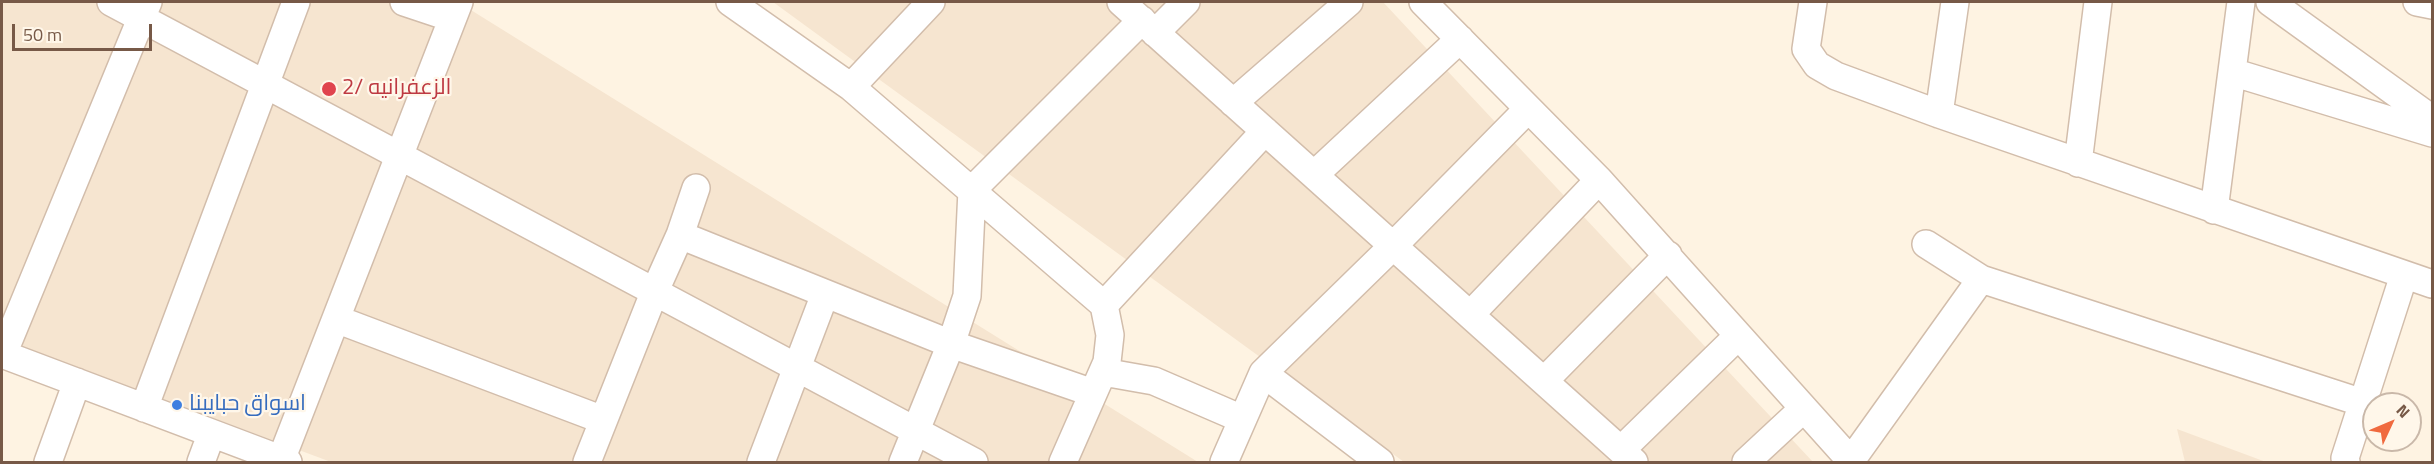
<!DOCTYPE html>
<html>
<head>
<meta charset="utf-8">
<style>
	body { margin:0 }
	#map { position:relative; width:2434px; height:464px; overflow:hidden; background:#fef3e2; font-family:"Titillium Web",sans-serif }
	canvas { display:block }
	.frame { position:absolute; inset:0; border:3px solid #775947; pointer-events:none }
	.north { position:absolute; left:2362px; top:392px; width:60px; height:60px; box-sizing:border-box; background:#fff7ea; border:2px solid #c9b8a9; border-radius:50%; rotate:46deg; font-size:16px; font-weight:700; line-height:24px; text-align:center; color:#775947 }
	.north::after { content:''; display:block; margin:auto; width:21px; height:27px; background:#f06a3f; clip-path:polygon(50% 0,100% 100%,50% 72%,0 100%) }
	.scale { position:absolute; left:12px; top:24px; width:140px; height:27px; box-sizing:border-box; border:3px solid #775947; border-top:0; padding-left:8px; font-size:18px; line-height:21px; white-space:nowrap; color:#775947; -webkit-text-stroke:4px #fff7ea; paint-order:stroke }
</style>
</head>
<body>
<div id="map">
<canvas width="2434" height="464"></canvas>
<div class="frame"></div>
<div class="north">N</div>
<div class="scale">50 m</div>
</div>
<script>
const c = document.querySelector('canvas').getContext('2d');
c.lineJoin = 'round';
function fill(path, color) { c.fillStyle = color; c.fill(path, 'evenodd'); }
function strokePath(path, color, width, dash) { c.strokeStyle = color; c.lineWidth = width; c.lineCap = dash ? 'butt' : 'round'; c.setLineDash(dash || []); c.stroke(path); }
function label(font, color, halo, rows, align = 'center') {
  c.font = font + ' "Titillium Web",Cairo,sans-serif'; c.lineWidth = 4.5; c.setLineDash([]); c.textBaseline = 'middle'; c.strokeStyle = halo; c.fillStyle = color; for (const [text, x, y, turn = 0] of rows) {
    c.save(); c.translate(x, y); c.rotate((+turn || 0) * Math.PI / 180); c.textAlign = isNaN(turn) ? turn : align; if (halo) c.strokeText(text, 0, 0); c.fillText(text, 0, 0); c.restore();
  }
}
fill(new Path2D(`
	M2 2H458L1198 462H331L2 339Z
	M773 2H1383L1813 462H1404Z
	M2177 429 2266 462H2185Z`), '#f6e5d0');
const minor = new Path2D(`
	M111 2 974 462
	M404 2 452 18
	M730 2 851 87 1104 305 1110 335 1107 362 1063 462
	M1121 2 1634 462
	M1423 2 1599 180 1852 462
	M1813 2 1806 49 1817 65 1836 76 1939 114 2432 284
	M2270 2 2432 119
	M2417 2 2432 5
	M1155 33 1186 2
	M2232 72 2432 133
	M851 87 931 2
	M1233 103 1349 2
	M1939 114 1955 2
	M2078 163 2098 2
	M1314 175 1460 39
	M2214 210 2241 2
	M680 235 951 344 1093 393
	M1926 244 1981 279 2363 403
	M1104 305 1265 131
	M1470 315 1599 180
	M336 319 603 420
	M2 354 288 462
	M3 354 148 2
	M1103 372 1154 381 1242 419
	M1263 373 1380 462
	M1544 381 1668 255
	M144 408 296 2
	M1621 450 1738 336
	M281 460 459 2
	M48 462 77 382
	M201 462 211 435
	M587 462 654 293 680 235 696 188
	M761 462 825 294
	M903 462 951 344 967 296 972 190 1142 20
	M1224 462 1263 373 1393 246 1528 109
	M1746 462 1803 409
	M1850 462 1981 279
	M2346 462 2345 458 2404 275`);
strokePath(minor, '#d2bdab', 30);
strokePath(minor, '#fff', 27);
for (const [x, y, r, color] of [
	[329,89,8,"#e0444e"],
	[177,405,6,"#3f7fe0"]
]) { const dot = new Path2D(); dot.arc(x, y, r, 0, 2 * Math.PI); c.fillStyle = color; c.fill(dot); strokePath(dot, '#fff7ea', 2); }
label('22px', '#be3a42', '#fff7ea', [
	["الزعفرانيه /2",342,89]
], 'left');
label('22px', '#366cbe', '#fff7ea', [
	["اسواق حبايبنا",189,405]
], 'left');
</script>
</body>
</html>
